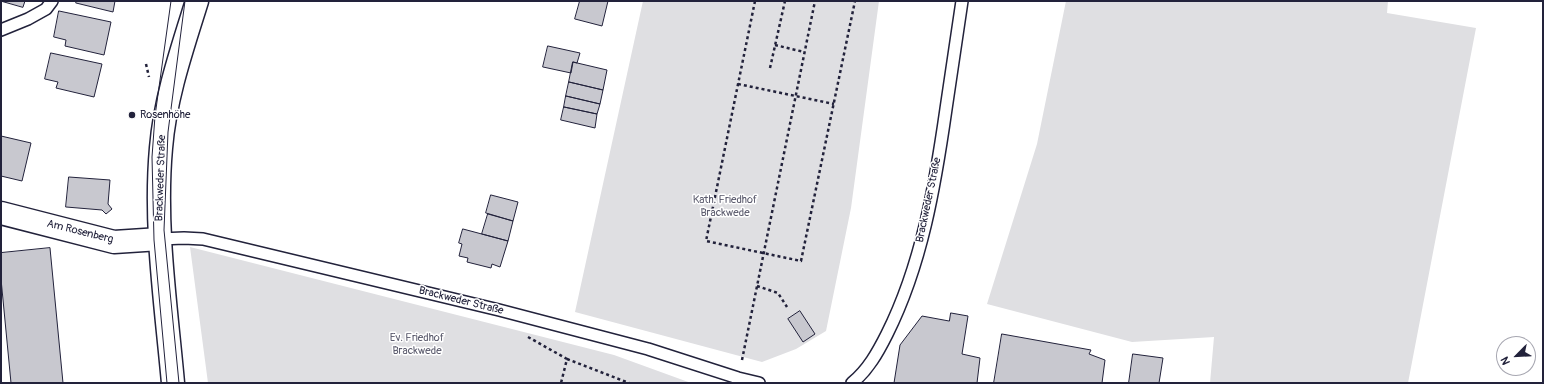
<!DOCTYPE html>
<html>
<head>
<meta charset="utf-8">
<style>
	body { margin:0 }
	#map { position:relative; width:1544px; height:384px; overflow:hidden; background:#fff; font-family:Pangolin,sans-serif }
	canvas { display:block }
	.frame { position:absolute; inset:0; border:2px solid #22223b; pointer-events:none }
	.north { position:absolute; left:1496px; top:336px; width:40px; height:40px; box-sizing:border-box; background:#fff; border:1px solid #a7a7b1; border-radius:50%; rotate:246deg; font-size:11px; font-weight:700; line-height:16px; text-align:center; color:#22223b }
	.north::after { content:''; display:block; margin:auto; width:14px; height:18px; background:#22223b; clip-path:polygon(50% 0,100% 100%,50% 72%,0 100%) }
</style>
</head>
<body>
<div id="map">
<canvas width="1544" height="384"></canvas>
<div class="frame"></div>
<div class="north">N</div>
</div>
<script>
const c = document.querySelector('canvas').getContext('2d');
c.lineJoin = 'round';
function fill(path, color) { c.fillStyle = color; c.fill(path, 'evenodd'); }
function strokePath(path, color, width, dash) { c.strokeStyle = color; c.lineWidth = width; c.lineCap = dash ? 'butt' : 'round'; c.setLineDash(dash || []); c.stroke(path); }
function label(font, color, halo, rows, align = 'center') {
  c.font = font + ' Pangolin,sans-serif'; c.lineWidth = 3; c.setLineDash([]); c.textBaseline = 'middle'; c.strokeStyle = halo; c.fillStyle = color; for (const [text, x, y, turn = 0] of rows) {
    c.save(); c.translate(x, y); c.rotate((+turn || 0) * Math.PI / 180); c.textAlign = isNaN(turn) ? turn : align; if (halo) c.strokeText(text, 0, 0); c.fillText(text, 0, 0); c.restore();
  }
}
fill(new Path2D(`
	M643 1H879L851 208 826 331 796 349 762 362 575 312Z
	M1066 1H1388L1387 13 1476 28 1408 383H1210L1214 337 1132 342 987 304 1037 144Z
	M190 247 614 355 691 383H208Z`), '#dfdfe2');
const building = new Path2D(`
	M1 1H25L23 7Z
	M77 1H115L113 12 76 3Z
	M580 1H608L602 26 575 19Z
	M59 11 111 22 104 55 65 46 66 40 54 37Z
	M548 46 580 53 577 63 573 62 571 73 543 67Z
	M51 53 102 64 94 97 56 88 58 82 45 79Z
	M573 62 607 70 603 90 569 82Z
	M569 82 603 90 600 104 566 96Z
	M566 96 600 104 597 114 564 107Z
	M564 107 597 114 595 128 561 120Z
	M1 136 31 143 22 181 1 176Z
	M69 177 110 180 108 204 112 209 106 214 102 210 66 207Z
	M491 195 518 202 513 221 486 213Z
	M488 214 513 221 508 241 482 234Z
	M463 229 508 241 500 267 492 264 491 268 467 262 468 258 459 256 462 244 459 243Z
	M50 248 63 383H11L1 279V253Z
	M800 311 815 334 803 342 788 319Z
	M951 313 968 316 962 354 980 358 977 383H894L900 345 922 316 949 321Z
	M1002 334 1091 350 1089 354 1105 360 1102 383H994Z
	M1133 354 1163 358 1159 383H1129Z`);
fill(building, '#c8c8cf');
strokePath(building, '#22223b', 1);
const lane = new Path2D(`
	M1 30 28 19 46 9 52 1
	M160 239 184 238 203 239 499 310 648 349 738 378 759 383
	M852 383C868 370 878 352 887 334 922 264 935 186 946 109 951 73 957 37 962 1`);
const street = new Path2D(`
	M1 213 114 242 160 239`);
const secondary = new Path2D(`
	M173 383C166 305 154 226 161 148 165 98 182 49 197 1`);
strokePath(lane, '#22223b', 14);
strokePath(street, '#22223b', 25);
strokePath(secondary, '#22223b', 25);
strokePath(new Path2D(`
	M755 1 706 241 801 261 855 1
	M775 45 804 52
	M146 64 149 77
	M770 68 785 1
	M738 84 834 104
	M757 286 778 293 787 307
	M528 337 567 359 561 383
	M567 359 629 383
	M742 360 815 1`), '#22223b', 2.5, [3, 3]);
strokePath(lane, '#fff', 11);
strokePath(street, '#fff', 22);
strokePath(secondary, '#fff', 22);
strokePath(new Path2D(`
	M167 383 154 240 152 157 155 116 171 1
	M179 383 164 230 168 132 185 1`), '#22223b', 1);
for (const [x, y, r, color] of [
	[132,115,4,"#22223b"]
]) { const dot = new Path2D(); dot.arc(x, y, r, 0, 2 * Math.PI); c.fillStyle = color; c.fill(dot); strokePath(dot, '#fff', 1.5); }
label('11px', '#22223b', '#fff', [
	["Rosenhöhe",140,115]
], 'left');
label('11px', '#22223b', '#fff', [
	["Brackweder Straße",161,178,-88],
	["Brackweder Straße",929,200,-78],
	["Am Rosenberg",80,232,14],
	["Brackweder Straße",461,301,14]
]);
label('11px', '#5b5b6d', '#fff', [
	["Kath. Friedhof",725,200],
	["Brackwede",725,213],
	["Ev. Friedhof",417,338],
	["Brackwede",417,351]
]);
</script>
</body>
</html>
